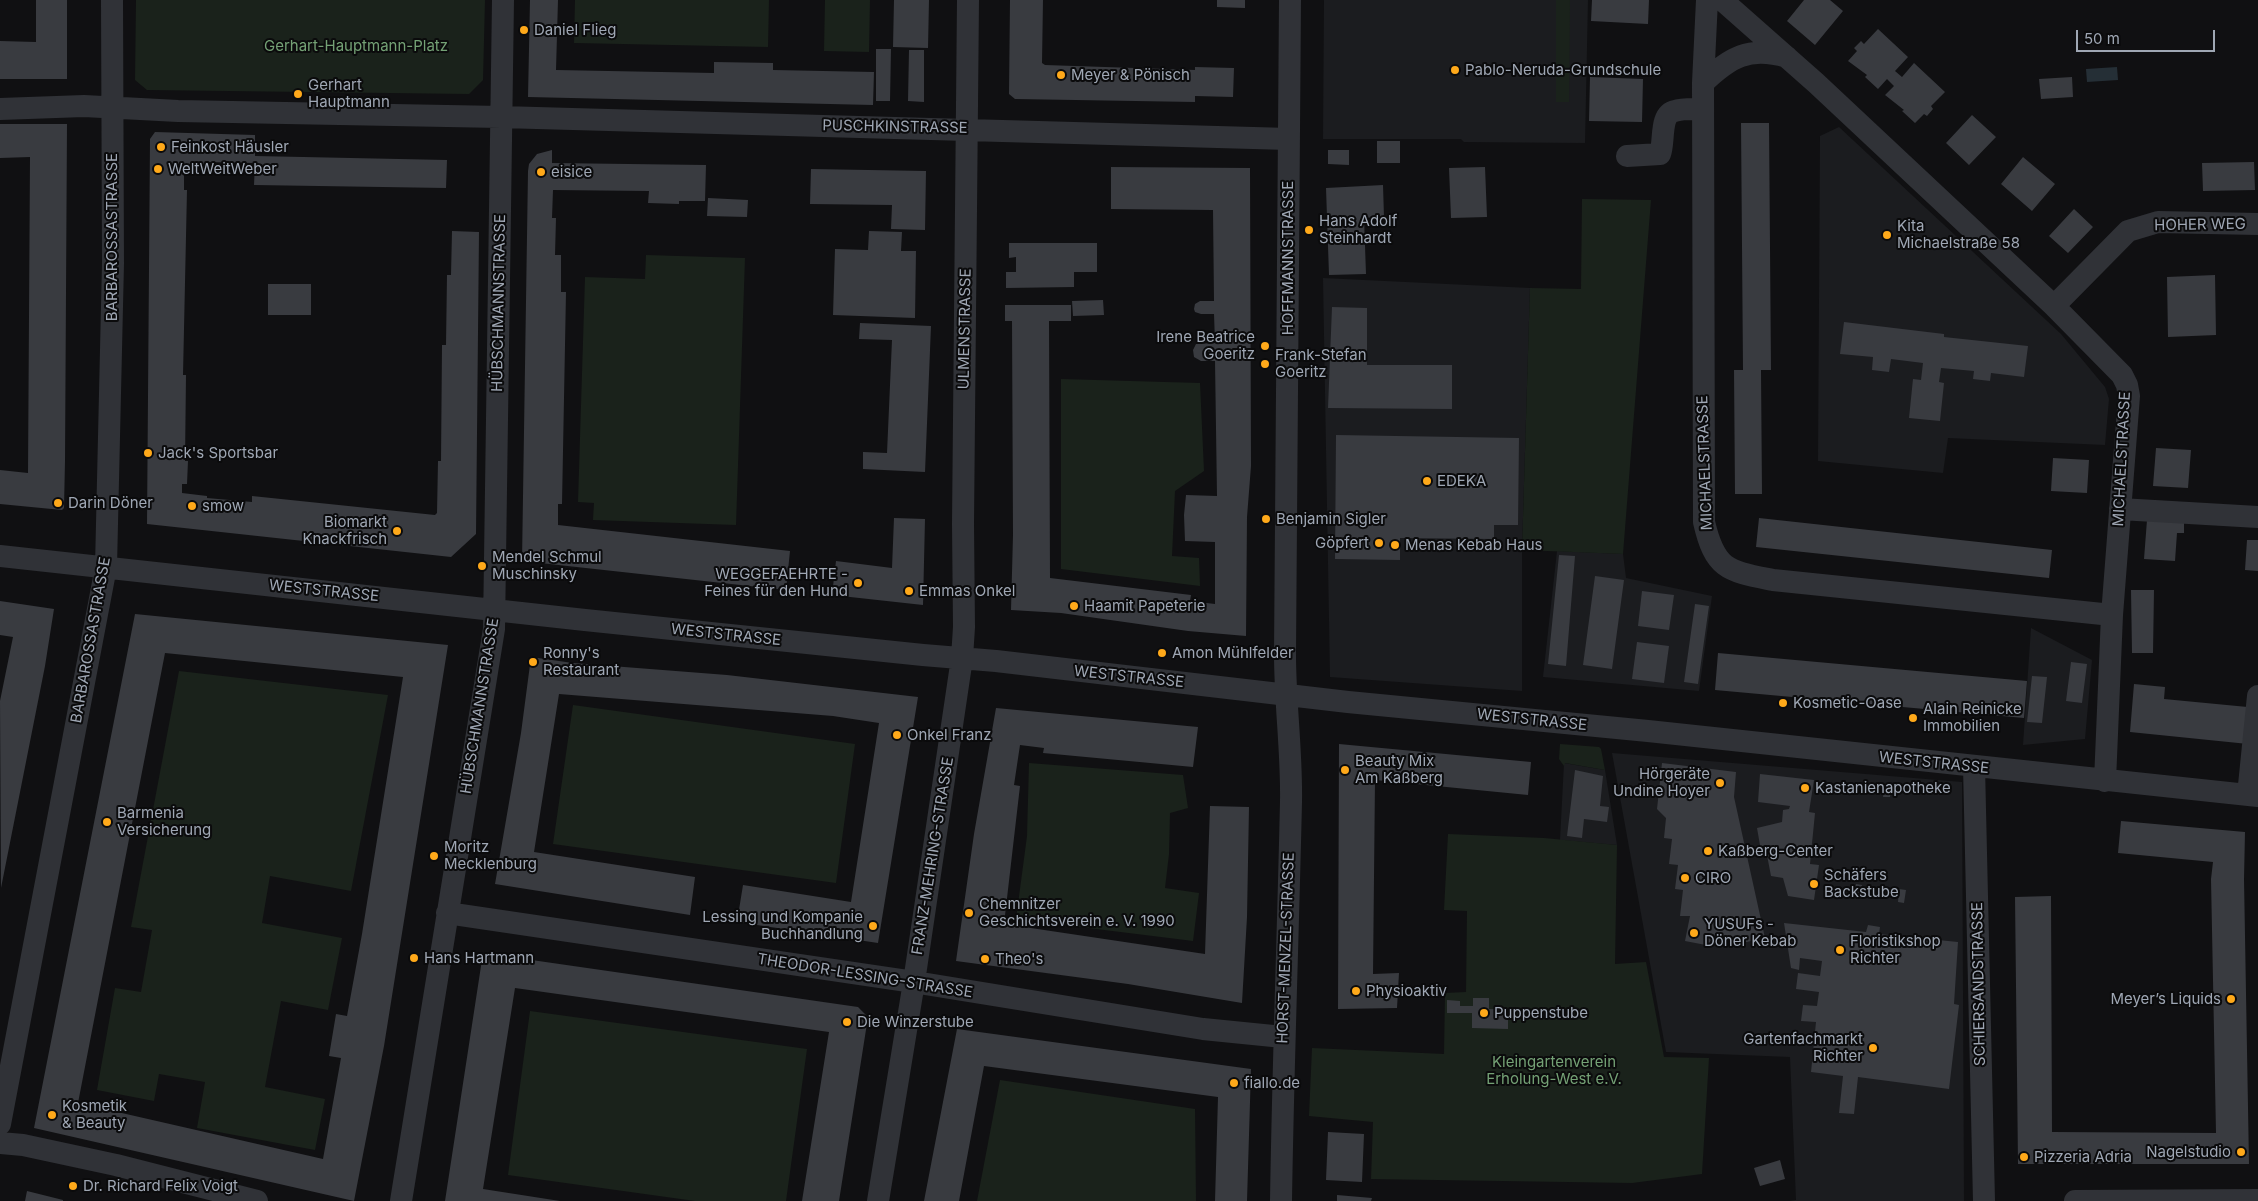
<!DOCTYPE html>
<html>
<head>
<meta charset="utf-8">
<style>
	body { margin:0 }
	#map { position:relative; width:2258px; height:1201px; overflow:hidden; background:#101012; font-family:Inter,sans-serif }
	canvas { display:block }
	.scale { position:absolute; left:2076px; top:30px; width:139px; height:22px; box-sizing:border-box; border:2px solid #9fa7b4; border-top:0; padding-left:6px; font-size:15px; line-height:18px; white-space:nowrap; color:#9fa7b4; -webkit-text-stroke:4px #0b0b0c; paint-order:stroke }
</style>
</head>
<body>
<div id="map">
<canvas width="2258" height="1201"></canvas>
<div class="scale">50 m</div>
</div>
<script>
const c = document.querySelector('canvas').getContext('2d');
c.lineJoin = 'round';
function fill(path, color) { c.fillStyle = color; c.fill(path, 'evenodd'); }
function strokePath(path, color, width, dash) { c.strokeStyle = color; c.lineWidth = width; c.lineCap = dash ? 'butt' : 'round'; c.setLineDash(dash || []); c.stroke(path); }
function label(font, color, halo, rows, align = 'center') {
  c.font = font + ' Inter,sans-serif'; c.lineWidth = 4; c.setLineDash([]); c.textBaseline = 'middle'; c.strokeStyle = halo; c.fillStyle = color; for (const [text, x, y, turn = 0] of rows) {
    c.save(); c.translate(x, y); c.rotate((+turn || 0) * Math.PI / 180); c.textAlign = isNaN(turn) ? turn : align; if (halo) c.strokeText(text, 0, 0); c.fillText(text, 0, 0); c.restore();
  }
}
fill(new Path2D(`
	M1324 0H1588L1585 143 1464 142 1461 139H1323Z
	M1839 127 2061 334 2105 387 2109 399 2105 445 1948 438 1943 473 1818 461 1820 136Z
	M1323 278 1530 288 1522 550V691L1330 677Z
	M1557 551 1623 554 1626 578 1712 596 1699 691 1543 677Z
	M2031 628 2092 660 2085 739 2023 745Z
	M1612 753 1962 782 1964 1201H1789L1796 1200 1790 1057 1666 1052Z
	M1564 763 1605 770 1617 845 1560 840Z`), '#1b1c1f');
fill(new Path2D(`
	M136 0H485L483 80 469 94 147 90 135 80Z
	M575 0H769L768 47 574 43Z
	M825 0H870L869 52 824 51Z
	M1556 0H1570L1569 102H1556Z
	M1582 199 1651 200 1623 554 1522 550 1530 288 1581 289Z
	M646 255 745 258 736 525 593 520 594 503 578 502 585 277 645 279Z
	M1061 379 1200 383 1204 471 1175 491 1172 556 1199 558 1200 586 1061 569Z
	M179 671 388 695 351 891 270 876 262 923 342 938 328 1010 281 1001 265 1087 325 1099 315 1150 197 1128 205 1082 159 1074 154 1101 97 1090 115 988 141 992 152 930 131 927Z
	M573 705 855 744 836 883 553 844Z
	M1560 744 1599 747 1601 749 1605 770 1565 763 1564 766 1559 759Z
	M1029 763 1183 775 1188 808 1170 813 1169 854 1165 888 1199 893 1193 941 1016 919 1027 836Z
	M1448 834 1544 838 1617 845 1615 964 1646 962 1664 1057 1709 1058 1702 1174 1632 1183 1371 1179 1373 1122 1309 1116 1312 1048 1444 1054 1445 993 1466 992 1467 911 1444 910Z
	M530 1011 807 1049 786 1201H695L508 1175Z
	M1000 1080 1195 1109 1196 1201H977Z`), '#1a221b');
fill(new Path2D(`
	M2117 67 2118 80 2087 82 2086 69Z`), '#252f36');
fill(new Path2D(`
	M36 0H67V79H0V41L36 42Z
	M530 0H558L556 70 714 73V62L773 63V70L874 72 873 105 528 97Z
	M894 0H929L928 48 893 47Z
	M1010 0H1043L1042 63 1045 65 1195 70V67L1234 68 1233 97 1195 96V102L1015 99 1009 94Z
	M1217 0H1245V8L1217 7Z
	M1592 0H1649L1648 24 1591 21Z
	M1804 0H1830L1843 11 1815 45 1787 21Z
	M1878 29 1908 57 1895 71 1902 77 1914 63 1945 92 1931 106 1933 109 1927 116 1924 114 1915 123 1902 111 1904 110 1885 95 1894 86 1887 79 1878 89 1865 77 1867 75 1848 61 1857 51 1854 48 1861 41 1864 44Z
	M876 49H891L890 101H876Z
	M909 50H924V102L908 101Z
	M1590 77 1643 79 1642 122 1589 121Z
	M2072 77 2073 97 2041 99 2039 79Z
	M1972 115 1996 137 1969 165 1946 143Z
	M1741 123H1769L1771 370H1761L1762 494H1735L1734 370H1743Z
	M0 124H67L65 461 64 508 62 510 0 504V470L28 473 30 157 0 158Z
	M155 132 255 135V156L447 160 446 188 254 185 255 163 207 162V168L184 167V190H187L183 375H186L185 461H188L187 484H182V493L207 496V498L252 502V496L435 515 437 513 438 461H441L442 345H446L447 275H451L452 231 479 232 476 534 451 557 147 524 150 139Z
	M1377 141H1400V163H1377Z
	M552 150V163L706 165 705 201H679V204L648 203 649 191 553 190 552 218H556L555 255H561V292H566L562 504H558V525L790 551 786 590 522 561 528 171 529 164 537 154Z
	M1328 150H1349V165L1328 164Z
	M2023 157 2055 184 2032 211 2001 184Z
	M2254 162 2255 190 2203 191 2202 163Z
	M1111 167 1250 168 1251 466 1247 517 1246 636 1188 631 1061 613 1011 610 1013 535 1012 321H1005V305H1071V321H1049L1050 578 1191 595 1190 601 1215 604V542L1185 541 1184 515 1186 495 1217 496 1215 361H1201L1194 357 1193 350 1196 344 1215 343 1214 314H1201L1195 312 1194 309 1195 304 1200 301H1214L1213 210 1111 209Z
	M1485 167 1487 217 1451 218 1449 168Z
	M811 169 926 171 925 230 891 229 892 205 810 204Z
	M1383 185 1384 217 1364 218 1366 274 1329 275 1326 188Z
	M708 198 748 200 747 217 707 216Z
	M2074 209 2093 227 2068 253 2049 236Z
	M869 231 902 232 901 251H916L915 318 833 315 835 249 868 250Z
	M1009 243H1097V272H1074V287L1006 288V272H1016V257L1009 258Z
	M2215 275 2216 335 2168 337 2167 277Z
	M268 284H311V315H268Z
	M1103 300 1104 315 1073 316 1072 301Z
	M1332 307 1367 308V365H1452V409L1328 408Z
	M1844 322 1944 334V337L2028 346 2024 377 1991 373 1990 381 1973 379 1974 371 1941 368 1939 382 1944 383 1940 421 1909 418 1913 379 1921 380 1923 363 1891 359 1889 372 1872 370 1873 357 1840 354Z
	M860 323 931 326 925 472 863 469V452L887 453 892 340 859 339Z
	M1336 435 1519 438 1518 525H1494V539L1400 538V560L1335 559Z
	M2156 448 2191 450 2188 488 2153 486Z
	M2053 458 2089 460 2087 493 2051 491Z
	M894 518 925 519 923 605 832 595 836 561 892 568Z
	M1759 518 2052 550 2049 578 1756 547Z
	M2147 520 2184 522V533H2177L2175 561 2144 559Z
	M2247 540H2258V571L2245 570Z
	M1559 555 1575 556 1566 666 1548 664Z
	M1595 576 1624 580 1612 669 1583 665Z
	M2131 590H2154L2153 653H2132Z
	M1642 591 1674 595 1669 630 1638 626Z
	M0 601 54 609 45 666 1 888 0 701 13 637 0 635Z
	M1695 604 1709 606 1698 684 1684 682Z
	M135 614 448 645 384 1046 354 1201 34 1128ZM165 653 403 677 362 934 347 1016 336 1014 329 1056 341 1058 323 1159 78 1103Z
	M1637 642 1669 646 1664 683 1632 679Z
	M1718 653 2027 681 2024 718 1715 690Z
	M531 657 573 663 727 675 918 697 878 943 737 922 743 885 851 902 879 723 833 716 559 694 534 852 695 877 690 915 495 884 521 733Z
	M2071 662 2087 664 2082 703 2066 701Z
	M2032 676 2047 677 2042 723 2027 722Z
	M2134 684 2165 687 2164 699 2258 708V745L2130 732Z
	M996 708 1198 727 1193 767 1043 753 1044 748 1020 745 1014 785 1020 786 1004 924 1205 954 1210 806 1249 807 1247 917 1242 1003 1128 984 956 961 974 834Z
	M1339 744 1531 762 1528 795 1375 780 1373 974 1399 973 1397 1008 1338 1009Z
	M1662 763 1736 772 1734 797 1765 938 1733 945 1731 937 1710 941 1711 946 1685 941 1690 916H1680L1683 890 1675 889 1678 865 1669 864 1672 839 1664 838 1666 818 1657 809Z
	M1575 770 1603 776 1600 806 1609 807 1607 822 1584 819 1582 838 1567 836Z
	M1760 774 1814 780 1809 812 1815 813 1810 864 1819 865 1814 900 1788 896 1783 878 1771 876 1766 850 1761 851 1757 828 1782 822 1783 810 1789 809 1790 806 1758 802Z
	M1885 783 1892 784 1890 797H1883Z
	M2121 821 2245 832 2244 879 2249 1164H2018L2015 897 2051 896 2052 1132 2216 1133 2211 879 2213 862 2118 853Z
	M1856 884 1862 885 1861 898 1854 897Z
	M1899 889 1906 890 1904 903 1898 902Z
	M1784 923 1866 932 1868 925 1880 927 1879 934 1958 942 1954 1004 1959 1005 1949 1089 1858 1077 1854 1114 1839 1113 1843 1076 1811 1072 1816 1022 1801 1021 1803 1005 1817 1006 1819 992 1796 989 1798 973 1820 976 1822 961 1800 958 1799 970 1791 968Z
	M483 953 858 1007 868 1017 839 1201H802L829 1032 515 988 483 1189 560 1201H445Z
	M1473 998H1489V1009L1508 1010V1029L1472 1028V1013H1447V1000L1460 1001V1006H1473Z
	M957 1029 1251 1069 1247 1201H1215L1218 1097 984 1066 959 1201H924Z
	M1328 1132 1364 1134 1362 1182 1326 1180Z
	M1780 1160 1785 1179 1760 1186 1754 1168Z
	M27 1191 63 1200V1201H25Z
	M1337 1195 1372 1198 1371 1201H1337Z`), '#393b40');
strokePath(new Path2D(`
	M1707 0 1703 83 1704 522C1715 570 1728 571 1773 580L2112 615
	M1722 0 1816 83 2054 306 2122 375 2127 385 2129 396 2112 615 2105 781
	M1703 83C1730 57 1749 46 1787 57
	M0 109 84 106 178 111 501 117 1289 139
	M1627 156 1660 154C1665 142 1659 114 1675 111 1683 108 1694 109 1703 109
	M2054 306 2128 231 2158 222 2258 224
	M2120 509 2258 517
	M0 556 585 620 923 655 996 661 1348 702 1648 731 2258 796
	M1974 766 1984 1201
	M2248 795 2258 696
	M447 913 914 982 1203 1029 1283 1037
	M0 1124 106 567 113 263 112 0
	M0 1143 23 1145 116 1165 257 1201
	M401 1201 494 629 503 0
	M878 1201 914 982 962 658 964 627 963 524 968 0
	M1281 1201C1283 1068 1288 935 1291 802 1292 753 1285 704 1285 654L1290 0
	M2075 1201 2258 1200`), '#303237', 22);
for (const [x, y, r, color] of [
	[524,30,5,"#ffa91a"],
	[1455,70,5,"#ffa91a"],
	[1061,75,5,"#ffa91a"],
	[298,94,5,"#ffa91a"],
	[161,147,5,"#ffa91a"],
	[158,169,5,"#ffa91a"],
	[541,172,5,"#ffa91a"],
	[1309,230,5,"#ffa91a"],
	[1887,235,5,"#ffa91a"],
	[1265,346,5,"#ffa91a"],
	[1265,364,5,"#ffa91a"],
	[148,453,5,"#ffa91a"],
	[1427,481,5,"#ffa91a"],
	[58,503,5,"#ffa91a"],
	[192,506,5,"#ffa91a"],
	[1266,519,5,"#ffa91a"],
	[397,531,5,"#ffa91a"],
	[1379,543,5,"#ffa91a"],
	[1395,545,5,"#ffa91a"],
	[482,566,5,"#ffa91a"],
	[858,583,5,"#ffa91a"],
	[909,591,5,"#ffa91a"],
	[1074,606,5,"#ffa91a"],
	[1162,653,5,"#ffa91a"],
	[533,662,5,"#ffa91a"],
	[1783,703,5,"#ffa91a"],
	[1913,718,5,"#ffa91a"],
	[897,735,5,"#ffa91a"],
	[1345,770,5,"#ffa91a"],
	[1720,783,5,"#ffa91a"],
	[1805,788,5,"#ffa91a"],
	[107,822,5,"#ffa91a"],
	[1708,851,5,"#ffa91a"],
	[434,856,5,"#ffa91a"],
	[1685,878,5,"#ffa91a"],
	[1814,884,5,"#ffa91a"],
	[969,913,5,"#ffa91a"],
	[873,926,5,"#ffa91a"],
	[1694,933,5,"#ffa91a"],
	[1840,950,5,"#ffa91a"],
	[414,958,5,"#ffa91a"],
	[985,959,5,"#ffa91a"],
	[1356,991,5,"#ffa91a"],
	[2231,999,5,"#ffa91a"],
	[1484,1013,5,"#ffa91a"],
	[847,1022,5,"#ffa91a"],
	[1873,1048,5,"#ffa91a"],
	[1234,1083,5,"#ffa91a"],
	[52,1115,5,"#ffa91a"],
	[2241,1152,5,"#ffa91a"],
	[2024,1157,5,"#ffa91a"],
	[73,1186,5,"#ffa91a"]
]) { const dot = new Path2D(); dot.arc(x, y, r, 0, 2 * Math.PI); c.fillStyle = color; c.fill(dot); strokePath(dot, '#0b0b0c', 2); }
label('15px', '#9fa7b4', '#0b0b0c', [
	["Daniel Flieg",534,30],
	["Pablo-Neruda-Grundschule",1465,70],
	["Meyer & Pönisch",1071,75],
	["Gerhart",308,85],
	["Hauptmann",308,102],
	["Feinkost Häusler",171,147],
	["WeltWeitWeber",168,169],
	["eisice",551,172],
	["Hans Adolf",1319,221],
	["Steinhardt",1319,238],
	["Kita",1897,226],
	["Michaelstraße 58",1897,243],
	["Irene Beatrice",1255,337,"right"],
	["Goeritz",1255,354,"right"],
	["Frank-Stefan",1275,355],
	["Goeritz",1275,372],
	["Jack's Sportsbar",158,453],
	["EDEKA",1437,481],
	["Darin Döner",68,503],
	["smow",202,506],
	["Benjamin Sigler",1276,519],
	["Biomarkt",387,522,"right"],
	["Knackfrisch",387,539,"right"],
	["Göpfert",1369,543,"right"],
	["Menas Kebab Haus",1405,545],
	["Mendel Schmul",492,557],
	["Muschinsky",492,574],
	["WEGGEFAEHRTE -",848,574,"right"],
	["Feines für den Hund",848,591,"right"],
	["Emmas Onkel",919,591],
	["Haamit Papeterie",1084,606],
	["Ronny's",543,653],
	["Restaurant",543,670],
	["Amon Mühlfelder",1172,653],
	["Kosmetic-Oase",1793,703],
	["Alain Reinicke",1923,709],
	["Immobilien",1923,726],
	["Onkel Franz",907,735],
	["Beauty Mix",1355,761],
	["Am Kaßberg",1355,778],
	["Hörgeräte",1710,774,"right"],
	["Undine Hoyer",1710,791,"right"],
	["Kastanienapotheke",1815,788],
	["Barmenia",117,813],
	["Versicherung",117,830],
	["Moritz",444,847],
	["Mecklenburg",444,864],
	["Kaßberg-Center",1718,851],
	["Schäfers",1824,875],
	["Backstube",1824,892],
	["CIRO",1695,878],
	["Chemnitzer",979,904],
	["Geschichtsverein e. V. 1990",979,921],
	["Lessing und Kompanie",863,917,"right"],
	["Buchhandlung",863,934,"right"],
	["YUSUFs -",1704,924],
	["Döner Kebab",1704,941],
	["Floristikshop",1850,941],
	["Richter",1850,958],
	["Hans Hartmann",424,958],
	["Theo's",995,959],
	["Physioaktiv",1366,991],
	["Meyer’s Liquids",2221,999,"right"],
	["Puppenstube",1494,1013],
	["Die Winzerstube",857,1022],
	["Gartenfachmarkt",1863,1039,"right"],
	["Richter",1863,1056,"right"],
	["fiallo.de",1244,1083],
	["Kosmetik",62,1106],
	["& Beauty",62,1123],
	["Nagelstudio",2231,1152,"right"],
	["Pizzeria Adria",2034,1157],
	["Dr. Richard Felix Voigt",83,1186]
], 'left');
label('15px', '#74a175', '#0b0b0c', [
	["Gerhart-Hauptmann-Platz",356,46],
	["Kleingartenverein",1554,1062],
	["Erholung-West e.V.",1554,1079]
]);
label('15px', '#9fa7b4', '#0b0b0c', [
	["PUSCHKINSTRASSE",895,127,1],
	["HOHER WEG",2200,225,-1],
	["BARBAROSSASTRASSE",112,237,-90],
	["HOFFMANNSTRASSE",1288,258,-90],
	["HÜBSCHMANNSTRASSE",499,303,-89],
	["ULMENSTRASSE",965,329,-89],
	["MICHAELSTRASSE",2122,459,-87],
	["MICHAELSTRASSE",1705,463,-92],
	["WESTSTRASSE",324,591,6],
	["WESTSTRASSE",726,635,6],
	["BARBAROSSASTRASSE",91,640,-80],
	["WESTSTRASSE",1129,677,6],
	["HÜBSCHMANNSTRASSE",480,706,-81],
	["WESTSTRASSE",1532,720,6],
	["WESTSTRASSE",1934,763,6],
	["FRANZ-MEHRING-STRASSE",933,856,-81],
	["HORST-MENZEL-STRASSE",1286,948,-88],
	["THEODOR-LESSING-STRASSE",865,976,9],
	["SCHIERSANDSTRASSE",1979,984,-91]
]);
</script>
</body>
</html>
